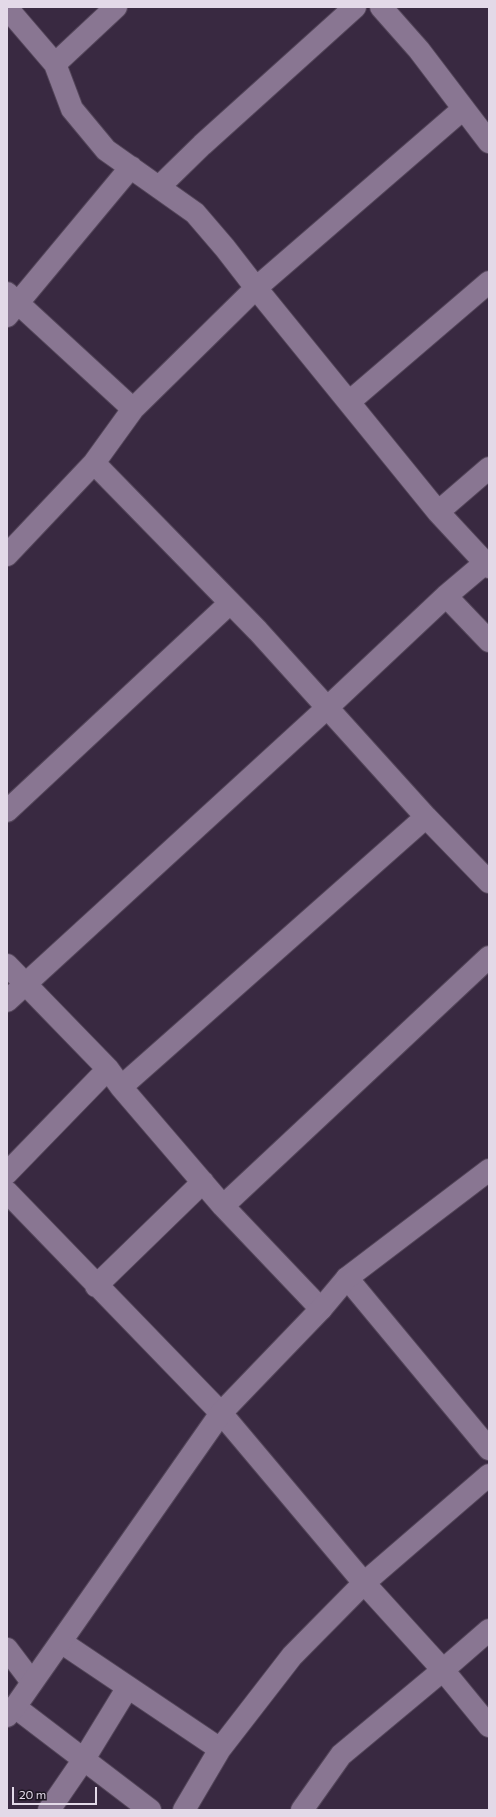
<!DOCTYPE html>
<html>
<head>
<meta charset="utf-8">
<style>
	body { margin:0 }
	#map { position:relative; width:496px; height:1817px; overflow:hidden; background:#392941; font-family:Commissioner,sans-serif }
	canvas { display:block }
	.frame { position:absolute; inset:0; border:8px solid #e3d9e8; pointer-events:none }
	.scale { position:absolute; left:12px; top:1787px; width:85px; height:18px; box-sizing:border-box; border:2px solid #e3d9e8; border-top:0; padding-left:5px; font-size:12px; line-height:14px; white-space:nowrap; color:#e3d9e8; -webkit-text-stroke:3px #1c1520; paint-order:stroke }
</style>
</head>
<body>
<div id="map">
<canvas width="496" height="1817"></canvas>
<div class="frame"></div>
<div class="scale">20 m</div>
</div>
<script>
const c = document.querySelector('canvas').getContext('2d');
c.lineJoin = 'round';
function strokePath(path, color, width, dash) { c.strokeStyle = color; c.lineWidth = width; c.lineCap = dash ? 'butt' : 'round'; c.setLineDash(dash || []); c.stroke(path); }
const minor = new Path2D(`
	M381 7 419 50 489 142
	M7 8 55 64 116 7
	M55 64 72 109 106 150 195 213 225 248 256 288 438 512 489 567
	M159 187 202 145 355 7
	M7 293 133 409 94 463 258 631 426 817 489 882
	M7 316 131 167
	M349 402 489 282
	M133 409 256 288 463 109
	M438 512 489 468
	M7 555 94 463
	M446 596 489 641
	M7 811 230 603
	M7 965 108 1069 121 1087 223 1206 321 1309
	M7 1001 328 707 446 596 485 563
	M121 1087 426 817
	M7 1173 108 1069
	M7 1192 221 1413 364 1583 443 1670 489 1726
	M223 1206 489 957
	M347 1278 489 1449
	M96 1286 203 1182
	M61 1642 220 1749
	M7 1649 32 1682
	M15 1707 150 1810
	M49 1810 84 1759 128 1687
	M184 1810 220 1749 292 1656 364 1583 489 1475
	M302 1810 341 1755 443 1670 489 1630`);
const tertiary = new Path2D(`
	M7 1716 15 1707 221 1413 321 1309 347 1278 489 1170`);
strokePath(minor, '#534559', 24);
strokePath(tertiary, '#534559', 24);
strokePath(minor, '#897692', 22);
strokePath(tertiary, '#897692', 22);
</script>
</body>
</html>
